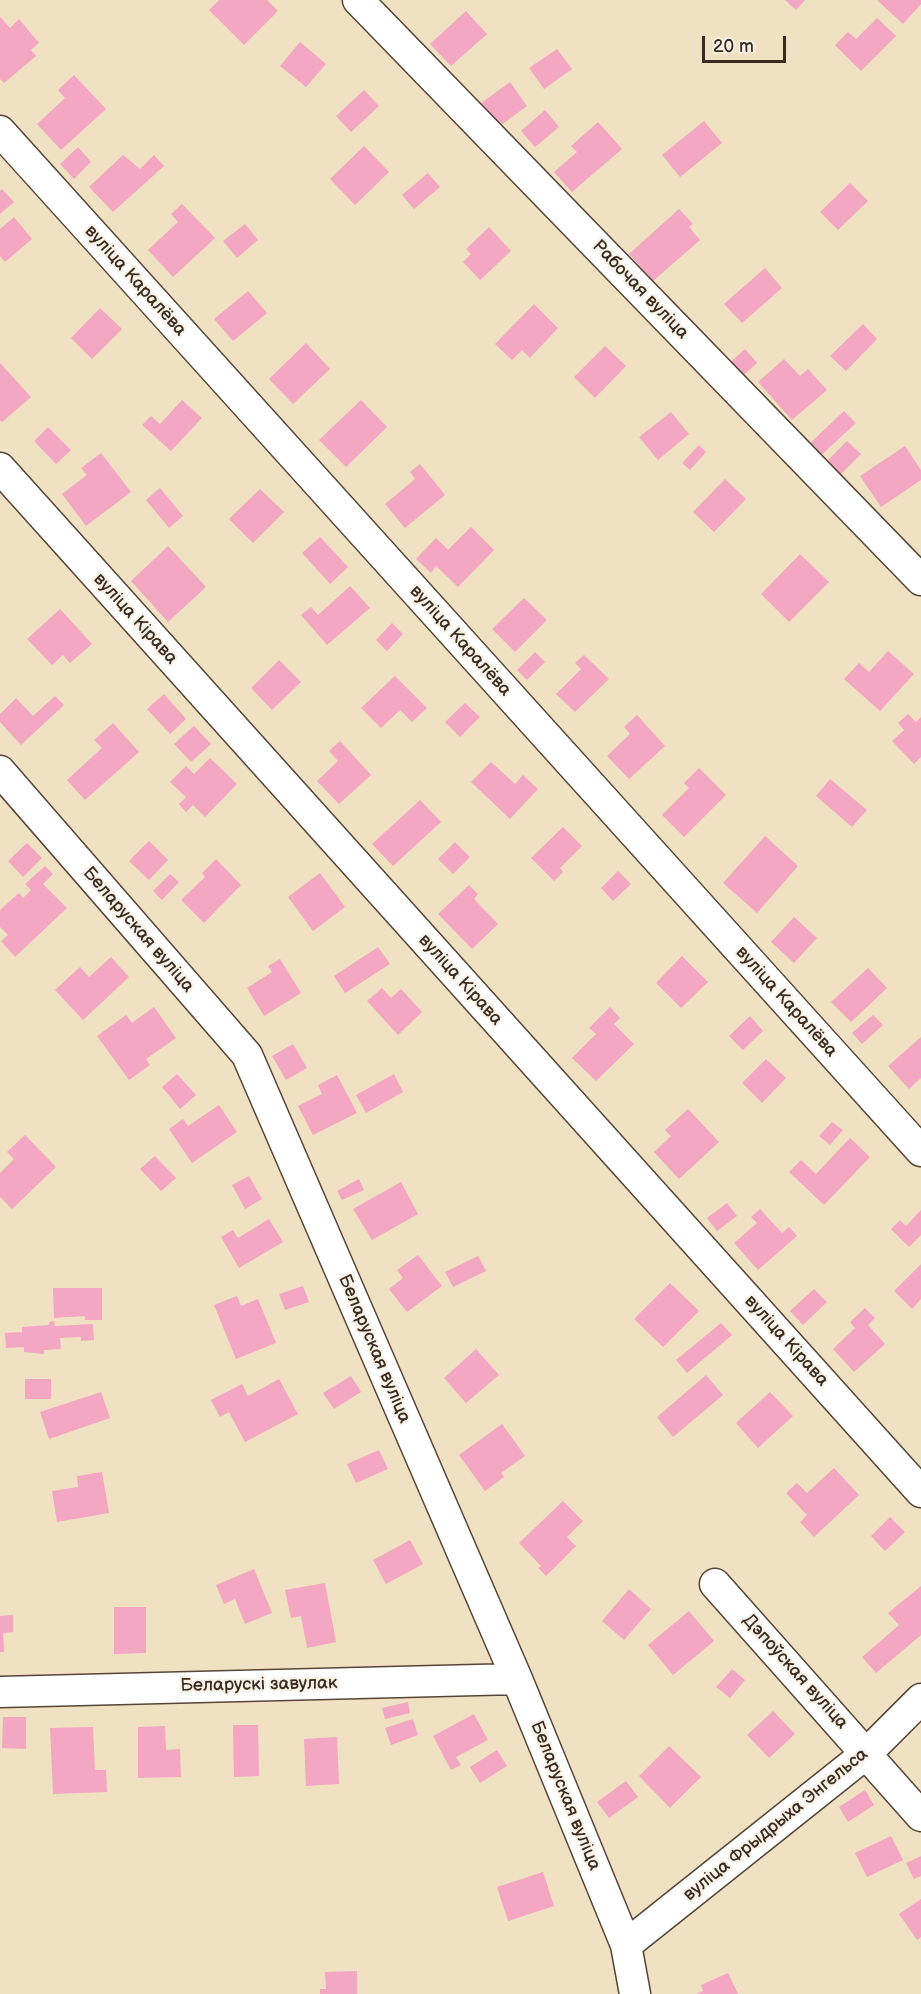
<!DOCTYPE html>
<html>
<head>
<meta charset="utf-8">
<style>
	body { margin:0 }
	#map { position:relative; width:921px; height:1994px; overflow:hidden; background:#f0e1c2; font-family:"Balsamiq Sans",sans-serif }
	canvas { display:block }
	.scale { position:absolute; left:702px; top:36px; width:84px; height:27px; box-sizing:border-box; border:3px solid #3b2a1e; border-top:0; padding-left:8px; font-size:18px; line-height:21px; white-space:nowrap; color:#3b2a1e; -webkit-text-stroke:4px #f7f3e8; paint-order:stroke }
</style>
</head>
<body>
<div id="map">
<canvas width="921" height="1994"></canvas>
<div class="scale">20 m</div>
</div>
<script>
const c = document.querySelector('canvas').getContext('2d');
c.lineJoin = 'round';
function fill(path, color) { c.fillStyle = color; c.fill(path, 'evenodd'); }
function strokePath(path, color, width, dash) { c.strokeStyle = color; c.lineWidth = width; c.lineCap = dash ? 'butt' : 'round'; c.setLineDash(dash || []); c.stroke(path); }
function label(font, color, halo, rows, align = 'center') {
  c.font = font + ' "Balsamiq Sans",sans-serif'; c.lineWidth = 4.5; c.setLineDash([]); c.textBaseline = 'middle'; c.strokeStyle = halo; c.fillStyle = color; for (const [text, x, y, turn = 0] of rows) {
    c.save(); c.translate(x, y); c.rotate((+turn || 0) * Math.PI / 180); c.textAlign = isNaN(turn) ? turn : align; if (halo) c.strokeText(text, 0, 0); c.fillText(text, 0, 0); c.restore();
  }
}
fill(new Path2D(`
	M219 0H267L278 11 244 45 209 10Z
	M785 0H805L796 10Z
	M877 0H921V4L903 24Z
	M466 11 487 34 451 66 430 44Z
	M0 17 10 28 19 19 39 43 31 50 36 56 4 83 0 79Z
	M877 18 896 36 861 71 835 45 848 32 856 39Z
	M300 42 326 64 306 87 280 66Z
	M557 49 572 69 544 89 529 68Z
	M74 75 106 109 61 150 37 124 65 98 58 90Z
	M510 82 527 106 497 128 480 104Z
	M364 90 379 106 351 132 336 116Z
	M545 110 559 127 535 147 521 131Z
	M704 121 722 143 680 177 662 155Z
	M598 122 622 149 572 192 554 172 577 152 571 146Z
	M364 146 389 172 355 205 330 179Z
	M78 147 91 162 74 179 60 164Z
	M123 155 140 169 154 155 164 166 113 212 89 187Z
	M428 173 440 187 414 209 402 195Z
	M850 183 868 201 838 230 820 212Z
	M2 189 14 202 0 214V191Z
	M182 204 215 238 173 277 148 250 178 222 171 214Z
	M679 209 693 224 689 227 700 240 653 281 629 254Z
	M14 217 32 239 5 262 0 256V229Z
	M245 224 258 240 237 258 223 241Z
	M489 227 511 251 480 280 463 262 471 254 466 249Z
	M765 268 782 288 742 323 724 304Z
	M248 291 267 313 233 341 214 319Z
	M534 304 558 328 530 358 522 350 512 360 495 344Z
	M100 308 122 329 92 359 71 338Z
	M863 324 877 339 846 371 830 356Z
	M306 343 330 369 293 404 269 379Z
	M605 346 626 366 595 398 574 377Z
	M745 349 757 363 738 380 725 367Z
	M784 359 800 376 808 369 827 390 792 420 758 382Z
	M0 363 31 397 2 422 0 421Z
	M182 400 202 418 171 451 142 425 151 416 160 424Z
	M361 400 387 427 346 467 319 440Z
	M844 411 856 423 817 459 806 447Z
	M671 412 689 434 658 460 639 437Z
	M48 427 71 450 56 464 34 441Z
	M847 441 861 454 835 480 821 467Z
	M699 445 706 452 690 470 682 463Z
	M905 446 921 470V480L881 507 860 476Z
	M101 453 131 492 86 526 62 494 87 475 81 468Z
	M420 464 445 495 405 528 385 504 415 479 410 472Z
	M725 479 746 499 714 532 693 512Z
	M160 488 183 516 169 528 146 500Z
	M260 489 284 512 253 543 229 519Z
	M471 527 494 550 458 587 436 566 431 573 416 559 436 538 448 550Z
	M320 537 348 567 330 584 302 553Z
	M168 546 206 587 168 622 131 581Z
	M800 554 829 582 789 622 761 594Z
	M350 586 370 608 327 645 301 615 311 607 318 615Z
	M524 598 547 620 515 652 492 629Z
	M60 609 92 644 70 663 63 655 52 665 27 639Z
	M392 623 403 634 387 651 376 640Z
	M888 651 914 674 880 711 844 679 859 663 869 672Z
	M535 652 545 662 527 680 517 670Z
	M584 655 609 679 575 712 556 694 581 669 575 663Z
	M279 660 301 682 272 710 251 688Z
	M395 676 427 708 412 722 400 710 381 728 361 708Z
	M164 694 186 719 170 734 147 709Z
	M55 696 64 705 21 745 0 722V714L16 698 33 716Z
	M465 703 480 717 460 737 445 722Z
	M908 714 916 722 921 717V757L914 764 892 741 904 730 898 723Z
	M637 715 665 746 629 779 607 756 630 734 624 727Z
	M113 723 139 752 85 800 67 780 102 748 94 740Z
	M194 726 211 744 191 762 174 744Z
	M340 741 371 775 339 804 317 781 338 761 329 751Z
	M210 758 237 784 205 817 193 805 186 812 179 804 186 797 170 782 186 766 194 774Z
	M491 762 515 784 523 775 538 789 510 819 471 782Z
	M699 768 726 795 684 837 662 815 689 788 684 783Z
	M830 779 867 810 852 827 816 796Z
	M420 800 441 822 393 866 372 844Z
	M563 827 582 846 560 868 563 872 554 881 531 858Z
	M765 836 798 866 757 913 723 883Z
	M149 841 168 860 149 880 129 861Z
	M455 842 470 857 453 874 438 859Z
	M27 843 42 858 23 877 8 861Z
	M216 859 241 885 204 923 181 900 205 877 202 873Z
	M45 866 53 874 43 884 67 908 15 957 1 941 8 935 0 927V910L19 893 23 898 31 890 25 884Z
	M618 871 631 884 613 901 601 888Z
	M320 873 345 907 313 931 288 897Z
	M170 874 179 882 162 900 153 891Z
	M469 885 478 894 474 899 498 924 472 949 438 914Z
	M794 917 817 938 794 963 771 942Z
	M378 947 390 964 345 993 334 976Z
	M682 956 708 982 681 1008 656 983Z
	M111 957 129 977 83 1020 55 990 80 967 89 977Z
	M280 959 301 993 264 1016 247 988 272 972 268 966Z
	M868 968 887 988 851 1022 831 1002Z
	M382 988 391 998 401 989 422 1012 398 1035 367 1001Z
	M154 1007 176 1038 146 1059 150 1065 129 1080 97 1036 126 1015 132 1023Z
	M610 1007 620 1018 614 1024 634 1044 596 1081 572 1058 596 1034 589 1028Z
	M873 1015 883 1025 862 1044 852 1033Z
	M750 1016 763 1031 743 1050 729 1036Z
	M921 1037V1078L909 1089 888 1066Z
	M293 1044 307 1068 286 1080 272 1056Z
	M766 1059 786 1078 762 1103 742 1083Z
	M177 1074 196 1095 180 1109 162 1087Z
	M394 1074 403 1092 366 1113 356 1095Z
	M337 1075 357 1113 313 1135 298 1106 322 1094 318 1085Z
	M219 1105 237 1132 192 1163 169 1129 183 1119 188 1126Z
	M688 1109 719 1142 679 1179 654 1152 671 1136 665 1130Z
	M832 1122 843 1130 830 1145 819 1136Z
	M25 1135 56 1167 12 1209 0 1197V1173L14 1159 7 1152Z
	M850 1138 870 1157 824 1205 789 1172 801 1160 816 1174Z
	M155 1156 176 1178 161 1191 140 1169Z
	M249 1176 262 1199 245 1209 232 1185Z
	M359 1179 364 1190 342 1200 337 1191Z
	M401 1182 418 1214 372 1240 353 1209Z
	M727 1203 737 1216 717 1231 707 1218Z
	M760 1209 782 1233 789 1227 797 1236 758 1270 734 1243 757 1223 751 1217Z
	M921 1210V1235L909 1247 891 1229 900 1220 906 1226Z
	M269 1219 283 1242 239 1268 221 1237 233 1230 238 1238Z
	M418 1255 442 1286 407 1312 389 1289 403 1278 397 1270Z
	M478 1256 486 1271 453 1287 445 1272Z
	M921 1264V1299L912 1309 894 1291Z
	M670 1283 699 1311 663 1347 634 1319Z
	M303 1286 309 1302 285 1310 279 1294Z
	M53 1288H102V1320H85V1316L54 1318Z
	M814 1289 827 1302 803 1325 790 1311Z
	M237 1296 241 1306 258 1299 276 1343 236 1359 214 1305Z
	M865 1308 875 1318 868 1325 885 1344 854 1372 833 1349 855 1328 850 1322Z
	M54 1321 55 1326 93 1324 94 1340 81 1341V1337L60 1338 61 1349 44 1350V1354L24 1352V1347L6 1348 5 1333 22 1332V1327L49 1325V1322Z
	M721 1323 732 1335 687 1373 676 1360Z
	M476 1349 499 1375 466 1403 444 1378Z
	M706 1375 723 1395 673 1437 657 1417Z
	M351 1376 361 1392 334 1409 323 1393Z
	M25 1379H51V1399H25Z
	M279 1379 298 1414 245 1442 229 1412 220 1417 211 1400 242 1384 248 1396Z
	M101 1392 110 1418 49 1439 40 1412Z
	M770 1392 793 1416 758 1448 736 1423Z
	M502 1424 525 1456 501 1473 504 1477 485 1491 459 1455Z
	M379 1450 388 1469 356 1483 347 1464Z
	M834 1468 859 1495 814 1537 800 1522 807 1515 786 1493 797 1483 807 1493Z
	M102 1472 109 1513 57 1522 52 1491 78 1487 77 1476Z
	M563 1501 583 1521 567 1537 576 1546 546 1576 538 1568 541 1566 519 1543Z
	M890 1517 905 1532 885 1551 871 1536Z
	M410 1540 423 1564 386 1584 373 1560Z
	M254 1569 272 1613 245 1624 235 1599 224 1604 216 1585Z
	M325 1583 336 1642 307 1648 301 1616 291 1618 285 1590Z
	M921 1586V1635L876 1673 862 1657 899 1625 888 1613Z
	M629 1589 651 1609 624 1640 602 1621Z
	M114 1607H146V1653L114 1654Z
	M689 1611 714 1641 673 1675 648 1645Z
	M13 1615V1632L3 1633 4 1652H0V1616Z
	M732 1669 745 1680 730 1698 716 1687Z
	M408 1702 410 1713 385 1719 382 1708Z
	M773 1711 795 1734 769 1758 747 1735Z
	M474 1714 488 1740 456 1757 461 1765 451 1770 433 1736Z
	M3 1717H26V1749L2 1748Z
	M413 1719 418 1735 391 1745 385 1728Z
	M233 1725H258L259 1776 234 1777Z
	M165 1726 166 1750 180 1749 181 1777 138 1778V1727Z
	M93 1727 95 1770H106L107 1792 53 1794 50 1728Z
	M337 1737 339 1784 306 1786 304 1739Z
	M669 1746 701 1777 670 1808 639 1776Z
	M497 1750 507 1766 480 1783 470 1767Z
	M626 1781 638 1797 609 1818 597 1802Z
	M865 1790 874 1805 848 1822 839 1807Z
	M891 1836 903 1860 867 1877 855 1853Z
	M921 1856V1876L914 1879 906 1863Z
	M543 1872 554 1906 508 1921 497 1887Z
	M921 1899V1937L917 1940 899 1914Z
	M357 1971V1994H320V1989H326L325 1972Z
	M728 1973 738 1994H696L703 1991 701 1985Z`), '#f3a7c2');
const minor = new Path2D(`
	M358 0 921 580
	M0 131 921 1151
	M0 468 921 1492
	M0 771 247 1055 517 1679 626 1945 635 1994
	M715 1584 921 1816
	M0 1692 517 1679
	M626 1945 867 1753 921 1699`);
strokePath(minor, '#564537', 33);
strokePath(minor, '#fff', 30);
label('18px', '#3b2a1e', '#f7f3e8', [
	["вуліца Каралёва",135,281,48],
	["Рабочая вуліца",640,290,46],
	["вуліца Кірава",135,619,48],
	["вуліца Каралёва",460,641,48],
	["Беларуская вуліца",138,930,49],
	["вуліца Кірава",460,980,48],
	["вуліца Каралёва",786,1002,48],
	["вуліца Кірава",786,1341,48],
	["Беларуская вуліца",374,1349,67],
	["Дэпоўская вуліца",795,1672,48],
	["Беларускі завулак",259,1685,-1],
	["Беларуская вуліца",565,1796,68],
	["вуліца Фрыдрыха Энгельса",776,1825,-39]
]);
</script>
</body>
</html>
